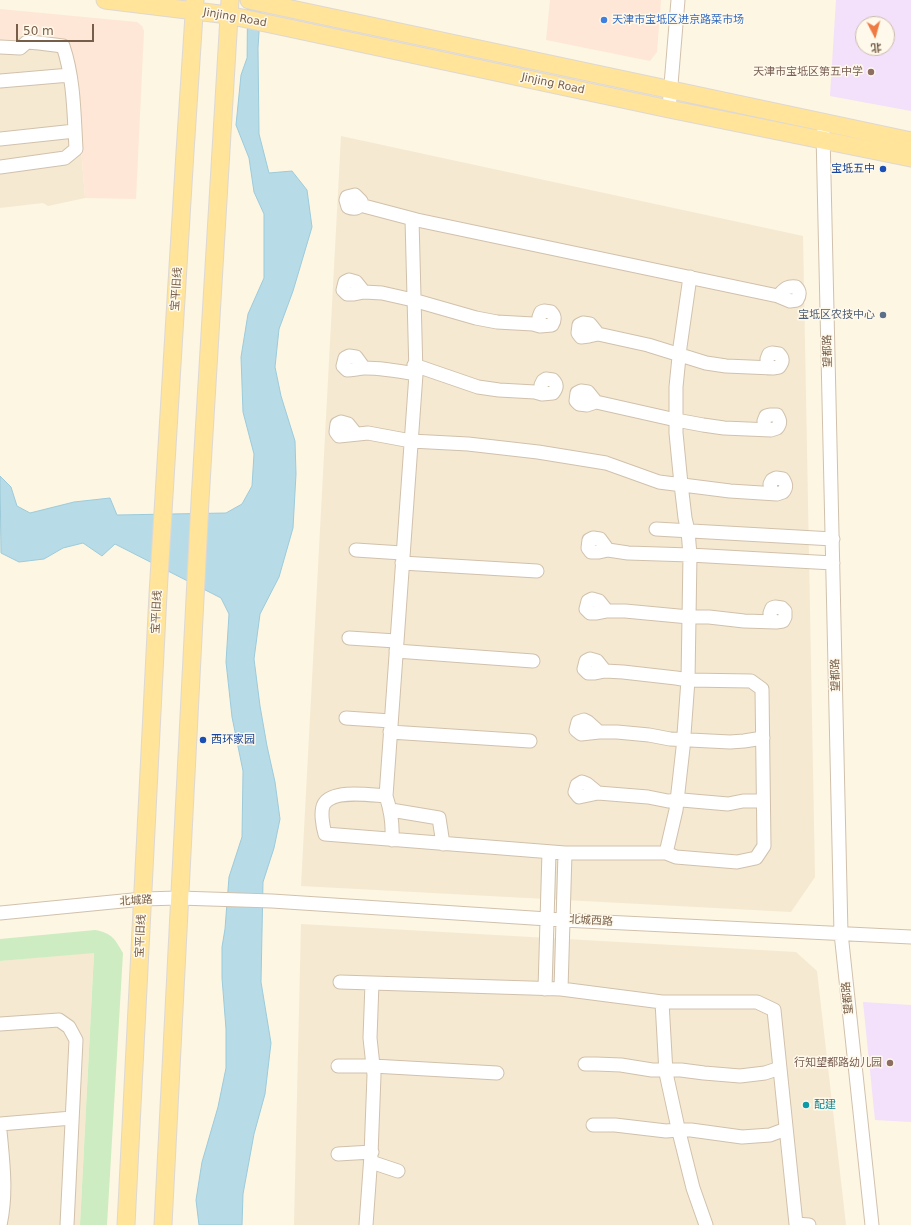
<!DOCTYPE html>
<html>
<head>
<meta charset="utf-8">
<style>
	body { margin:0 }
	#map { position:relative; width:911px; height:1225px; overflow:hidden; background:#fdf6e3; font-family:"DejaVu Sans","Noto Sans SC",sans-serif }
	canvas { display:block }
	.north { position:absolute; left:855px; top:16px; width:40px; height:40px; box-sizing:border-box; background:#fff9eb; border:1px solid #c9bbaa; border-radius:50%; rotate:174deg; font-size:11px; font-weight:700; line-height:16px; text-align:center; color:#775e48 }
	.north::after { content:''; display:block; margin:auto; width:14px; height:18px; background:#ee7b42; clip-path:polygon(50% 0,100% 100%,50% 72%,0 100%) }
	.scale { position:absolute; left:16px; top:24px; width:78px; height:18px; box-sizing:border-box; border:2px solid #775e48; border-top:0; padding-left:5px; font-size:12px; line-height:14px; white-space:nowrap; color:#775e48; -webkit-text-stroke:3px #fff9eb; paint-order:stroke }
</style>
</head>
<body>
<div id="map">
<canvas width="911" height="1225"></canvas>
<div class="north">北</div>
<div class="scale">50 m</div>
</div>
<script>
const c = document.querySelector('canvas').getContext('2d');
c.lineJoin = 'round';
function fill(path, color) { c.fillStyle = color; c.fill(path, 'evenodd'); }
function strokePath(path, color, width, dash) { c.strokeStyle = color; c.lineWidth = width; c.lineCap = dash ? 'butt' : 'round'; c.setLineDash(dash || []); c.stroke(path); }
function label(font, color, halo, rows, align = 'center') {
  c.font = font + ' "DejaVu Sans","Noto Sans SC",sans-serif'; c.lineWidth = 3; c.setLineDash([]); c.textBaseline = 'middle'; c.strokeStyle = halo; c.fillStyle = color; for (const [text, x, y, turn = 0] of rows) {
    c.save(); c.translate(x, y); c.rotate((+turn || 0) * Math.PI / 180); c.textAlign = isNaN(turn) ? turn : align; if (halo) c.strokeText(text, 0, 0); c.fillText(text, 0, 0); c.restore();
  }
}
fill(new Path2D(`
	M17 35 68 42 69 50 74 60 85 198 48 206 43 203 0 208V43Z
	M341 136 803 236 815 877 791 912 301 886Z
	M301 924 796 952 817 971 846 1225H294Z
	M94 952 80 1225H0V961Z`), '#f5e9d1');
fill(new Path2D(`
	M550 0H661L657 52 650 61 546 40Z
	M0 9 137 22 142 26 144 31 136 199 85 198 74 60 69 50 68 42 17 35 16 46 0 43Z`), '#fee7d6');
fill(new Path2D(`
	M836 0H911V111L830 96ZM863 24H887V48H863Z
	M863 1002 911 1005V1122L875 1120Z`), '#f3e0fa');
fill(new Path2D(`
	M95 930C112 933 115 939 123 953L107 1225H80L94 953 0 961V939Z`), '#ceecc1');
const water = new Path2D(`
	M248 0H261L258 48 259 134 269 173 292 171 307 190 312 227 293 291 279 329 275 367 281 396 295 441 296 474 293 528 279 577 260 614 254 659 260 706 267 746 275 782 280 819 274 848 263 882 261 982 271 1043 265 1094 254 1134 243 1194 242 1225H199L196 1200 202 1162 218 1107 226 1068V1029L222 978V947L225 929 229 877 242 837 243 771 232 717 226 662 229 614 221 598 115 544 102 556 83 543 63 548 44 559 19 562 1 553 0 476 11 487 17 506 30 513 74 502 110 498 117 515 226 513 242 504 252 486 254 454 243 412 241 357 248 314 264 278V214L254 192 249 158 236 125 241 75 247 58Z`);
fill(water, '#b7dce8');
strokePath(water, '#9ccada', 1);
const minor = new Path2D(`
	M0 47 20 48 27 42 39 43 63 46C74 78 74 115 76 149L65 158 0 167
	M0 81 70 75
	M669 109 678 0
	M823 133 841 933 872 1225
	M0 139 75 131
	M360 205 361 201 355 195 347 197 346 200 348 207C353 209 357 209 360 205L417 220 778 296 790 301 797 300C800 295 800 291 796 287 786 286 785 289 778 296
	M364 292 356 282 349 280 345 282 343 290 347 294H354L364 292 382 293 413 300 476 318 497 322 533 324 540 326 552 325C555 320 555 316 551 312L544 311 541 312 539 317 540 326
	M598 334 590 324 583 323 579 325 578 333 581 337 589 336 598 334 648 345 706 363 726 366 773 368 779 367C783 362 783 358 779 354L772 353 769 354 767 359 768 368
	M414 365 478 387 499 390 535 392 542 394 553 393C557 388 557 384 553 380L546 379 543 381 541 385 542 394
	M364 368 356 357 349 356 345 358 343 366 347 370C353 370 359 368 365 368 382 368 399 371 416 374
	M596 402 588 392 581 391 577 393 576 401 579 404 587 405 596 402 676 420 703 425 724 428 771 430 777 428C781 423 780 420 777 415H770L766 416 764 421 765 429
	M356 434 348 424 341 422 337 424 336 432 339 436 368 433 411 441 468 444 538 452 606 463 659 482 730 491 777 494 783 492C787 487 786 484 783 479L776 478 772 480 770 484 772 493
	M656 529 833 539
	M356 550 402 553
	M608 550 600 539 593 538 589 540 588 548 591 552H599L608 550 628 553 690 555 833 563
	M402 563 537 571
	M607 611 599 601 592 599 588 601 586 609 590 613H597L607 611H625L689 617H709L744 621 776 622 783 621 785 617V611L782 608 775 607 772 608 770 613 771 622
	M349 638 396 641
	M396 651 533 661
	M605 671 597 661 590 659 586 661 584 669 588 673H595L605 671 623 672 676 678 688 680 751 681 762 689 764 846 756 858 737 862 676 857 666 853
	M346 718 391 721
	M390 732 530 741
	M599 732 588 722 584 720 578 722 576 730 581 734 599 732H617L649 735 670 739 730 742 744 741 763 738
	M598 793 587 784 582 782 577 785 575 792 579 797 598 793 648 797 668 801 682 800 728 804 743 801H763
	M386 796 416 374 412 219
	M391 810 439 818 443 844
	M392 840C393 824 391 811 386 796 370 795 333 789 324 804 320 811 323 827 325 834L565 853H666L676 810 683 748 688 680 690 555 688 531 685 518 681 484 676 433V387L680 347 690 277
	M0 913 143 899 179 898 272 901 563 920 911 937
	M340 982 372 983
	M545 989 549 852
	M561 989 565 853
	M662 1002 666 1073 678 1128 693 1188 706 1225
	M0 1024 59 1020 69 1027 76 1040 67 1225
	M585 1064H596L621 1065 652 1070H681L704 1073 740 1076 765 1073 780 1068
	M338 1066H373L497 1073
	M0 1124 72 1118
	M593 1125H615L666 1131 678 1130H691L742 1137 770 1135 786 1129
	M0 1131C3 1163 7 1193 0 1225
	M338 1154 372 1152
	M371 1162 398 1171
	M366 1225 371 1155 374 1075 370 1038 372 983 561 989 662 1002H757L774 1010 796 1224 809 1225`);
const major = new Path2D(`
	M105 0 228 15 669 109 911 158
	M249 0 911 141
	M126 1225 158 594 185 152 195 0
	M163 1225 200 501 230 0`);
strokePath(minor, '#d1c1ac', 15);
strokePath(major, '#ded8d3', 19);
strokePath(minor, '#fff', 13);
strokePath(major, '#ffe499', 17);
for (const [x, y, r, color] of [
	[604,20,4,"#3f7fe0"],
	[871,72,4,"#8d6e63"],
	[883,169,4,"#1a4fb4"],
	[883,315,4,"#5c6f8a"],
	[203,740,4,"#1a4fb4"],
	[890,1063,4,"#8d6e63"],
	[806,1105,4,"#0f9aa8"]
]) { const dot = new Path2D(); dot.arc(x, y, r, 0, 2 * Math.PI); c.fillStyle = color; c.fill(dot); strokePath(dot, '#fff9eb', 1.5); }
label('11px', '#775e48', '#fff9eb', [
	["Jinjing Road",235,18,10],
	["Jinjing Road",553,84,12],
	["宝平旧线",177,289,-86],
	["望都路",828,351,-91],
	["宝平旧线",157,612,-87],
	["望都路",836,675,-91],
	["北城路",136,901,-4],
	["北城西路",591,921,3],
	["宝平旧线",141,936,-87],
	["望都路",848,998,-96]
]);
label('11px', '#366cbe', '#fff9eb', [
	["天津市宝坻区进京路菜市场",612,20]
], 'left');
label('11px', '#785e54', '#fff9eb', [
	["天津市宝坻区第五中学",863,72],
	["行知望都路幼儿园",882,1063]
], 'right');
label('11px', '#164399', '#fff9eb', [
	["宝坻五中",875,169],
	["西环家园",211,740,"left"]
], 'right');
label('11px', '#4e5e75', '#fff9eb', [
	["宝坻区农技中心",875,315]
], 'right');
label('11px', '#0d838f', '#fff9eb', [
	["配建",814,1105]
], 'left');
</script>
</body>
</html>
